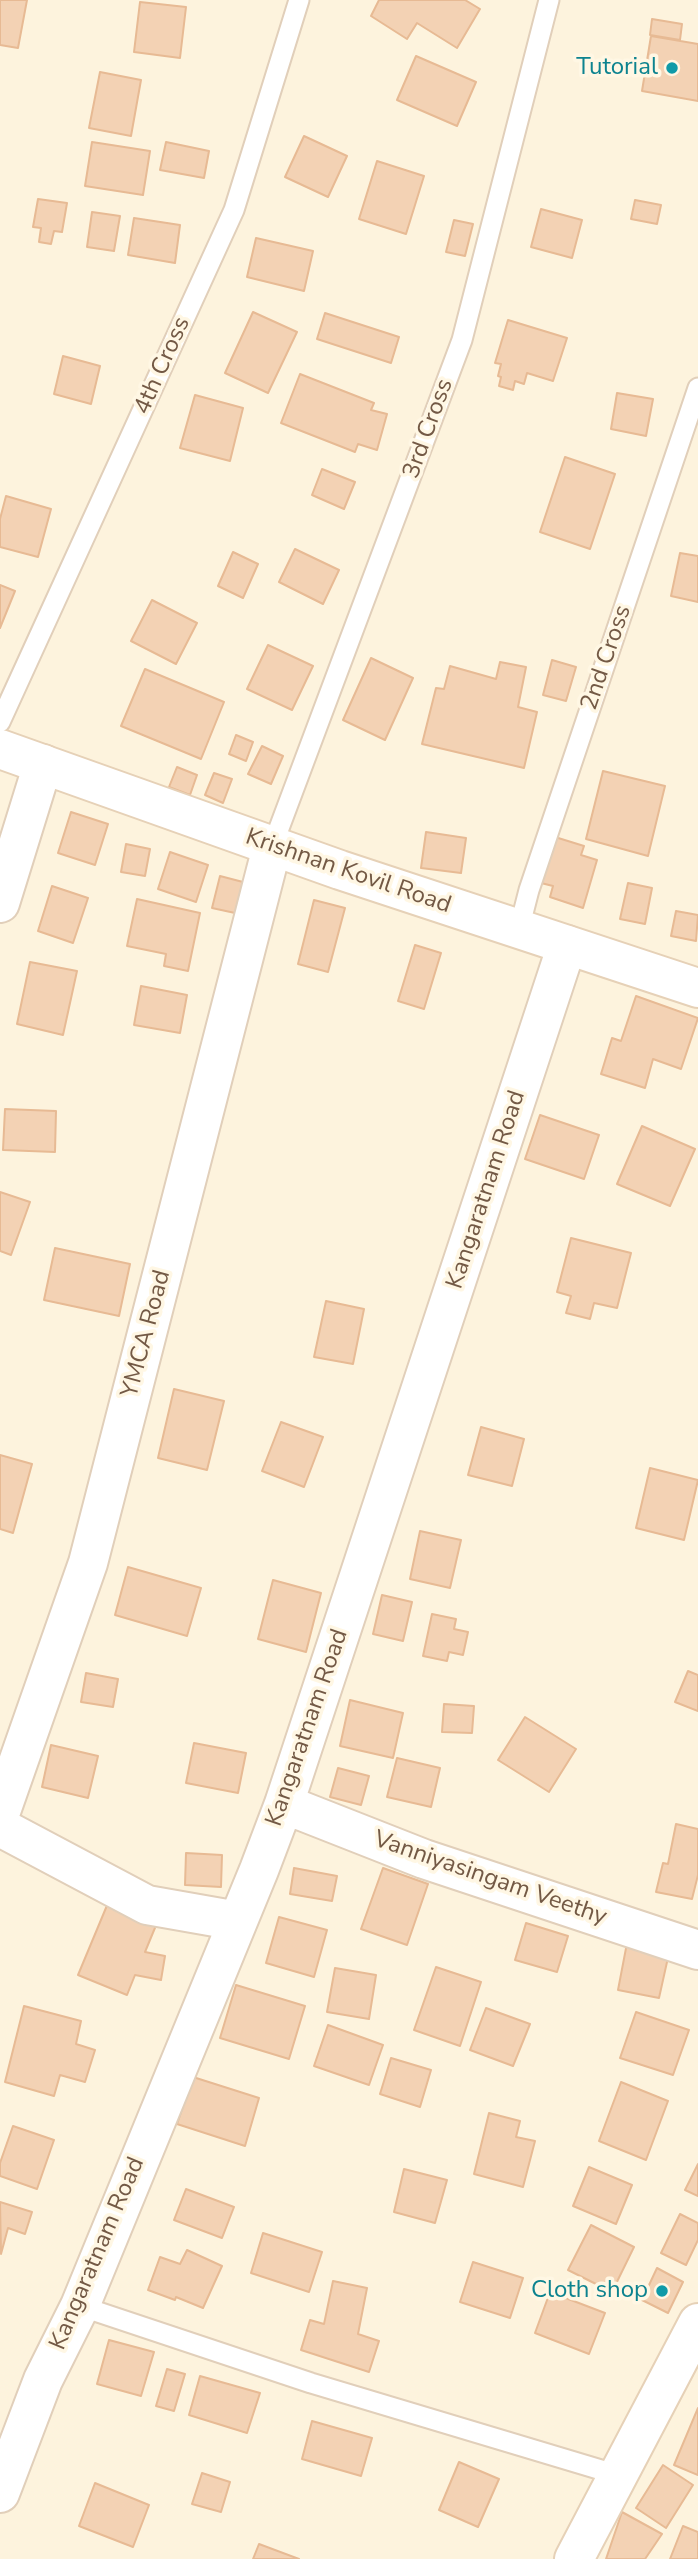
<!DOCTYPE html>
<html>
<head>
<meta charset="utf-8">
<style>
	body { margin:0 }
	canvas { display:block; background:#fdf3dd }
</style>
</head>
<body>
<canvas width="698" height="2559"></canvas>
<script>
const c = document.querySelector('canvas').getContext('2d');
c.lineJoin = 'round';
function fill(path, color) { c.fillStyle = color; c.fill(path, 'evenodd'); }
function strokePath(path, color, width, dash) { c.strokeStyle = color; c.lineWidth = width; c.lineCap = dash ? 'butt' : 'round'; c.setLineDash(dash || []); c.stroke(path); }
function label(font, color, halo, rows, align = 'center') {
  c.font = font + ' "Nunito Sans",sans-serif'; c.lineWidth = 7; c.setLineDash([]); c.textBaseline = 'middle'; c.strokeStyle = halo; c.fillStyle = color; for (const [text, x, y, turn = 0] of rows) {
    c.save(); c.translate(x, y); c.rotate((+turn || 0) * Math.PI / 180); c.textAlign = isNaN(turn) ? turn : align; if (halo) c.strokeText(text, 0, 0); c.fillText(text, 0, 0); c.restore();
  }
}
const building = new Path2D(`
	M0 0H27L18 48 0 45Z
	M379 0H465L480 9 457 48 417 23 407 39 371 16Z
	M140 2 186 7 180 58 134 52Z
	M652 19 682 24 680 40 650 35Z
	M651 36 698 44V101L642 91Z
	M416 56 476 82 457 126 397 100Z
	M100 72 141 80 131 136 89 128Z
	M304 136 347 156 328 197 285 177Z
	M92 142 150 151 143 195 85 186Z
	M166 142 209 151 204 178 160 170Z
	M377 161 424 176 406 234 359 219Z
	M38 199 67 203 62 232 54 231 51 244 39 242 41 228 33 227Z
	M635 200 661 205 657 224 631 219Z
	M541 209 582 220 572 258 531 247Z
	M92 212 120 216 114 251 87 247Z
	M134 218 180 225 175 263 128 255Z
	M454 220 473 224 465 256 446 252Z
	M256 238 313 251 304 291 247 277Z
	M253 312 297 332 268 393 225 373Z
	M325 313 399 337 391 363 317 339Z
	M508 320 567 338 553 381 527 373 524 384 515 381 513 390 499 386 501 377 498 376 501 364 495 363Z
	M63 356 100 366 91 404 54 394Z
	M300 374 374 403 371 410 387 414 377 450 358 444 355 452 281 423Z
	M617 393 653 399 646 436 611 429Z
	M195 395 243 408 230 461 180 448Z
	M565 457 615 474 590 549 540 532Z
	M322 469 355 482 344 509 312 495Z
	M6 496 51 509 38 557 0 547V519Z
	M295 549 339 570 323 604 279 582Z
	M233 552 258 564 243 598 218 586Z
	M680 553 698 556V602L671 596Z
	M0 585 15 591 0 628Z
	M152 600 197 623 176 664 131 641Z
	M268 645 313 666 292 710 247 689Z
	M371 658 413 678 385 740 343 720Z
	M552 660 576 667 566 701 543 695Z
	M500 662 526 667 518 707 537 712 524 768 422 744 436 688 444 689 450 666 496 679Z
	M145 669 224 702 201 759 121 726Z
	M236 735 253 742 246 761 229 754Z
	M262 746 283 756 271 784 248 774Z
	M177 767 197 775 190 795 169 787Z
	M603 771 665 786 648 856 586 839Z
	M214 773 232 779 223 803 205 795Z
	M71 812 108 824 95 865 58 853Z
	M426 832 466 838 461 873 421 868Z
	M555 837 584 846 581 855 597 860 583 908 550 897 553 886 541 883Z
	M126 844 150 849 145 876 121 872Z
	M170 852 208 865 196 902 158 889Z
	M220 876 243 882 235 913 212 908Z
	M628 883 652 888 645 924 620 919Z
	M52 886 88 898 73 943 38 931Z
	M137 899 200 913 188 971 164 966 166 954 127 946Z
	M314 900 345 908 328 972 298 964Z
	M676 911 698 915 696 941 671 936Z
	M415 945 441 953 424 1009 398 1001Z
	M30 962 77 971 63 1035 17 1024Z
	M141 986 187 995 180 1033 134 1025Z
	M636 996 698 1018 681 1069 653 1059 645 1088 601 1074 612 1038 621 1041Z
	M5 1109 56 1111 55 1152 3 1150Z
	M540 1115 599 1135 584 1179 525 1159Z
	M642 1126 695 1149 670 1206 617 1184Z
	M0 1192 30 1202 11 1255 0 1251Z
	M571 1238 631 1253 617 1308 594 1303 590 1319 566 1313 571 1296 557 1292Z
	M55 1248 130 1264 119 1316 44 1300Z
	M326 1301 364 1309 353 1364 314 1357Z
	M174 1389 224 1401 207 1470 158 1458Z
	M281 1422 323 1437 304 1487 262 1471Z
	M481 1427 524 1439 512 1486 468 1475Z
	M0 1455 32 1464 13 1533 0 1529Z
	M650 1468 698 1480 684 1540 636 1528Z
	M420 1531 461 1540 450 1588 410 1579Z
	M128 1567 201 1588 187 1636 115 1615Z
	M273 1580 321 1593 306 1652 258 1639Z
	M382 1595 412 1602 403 1641 373 1634Z
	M432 1614 456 1619 454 1629 468 1632 463 1655 449 1652 447 1661 423 1656Z
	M688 1671 698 1675V1711L675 1702Z
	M86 1673 118 1679 113 1707 81 1702Z
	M350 1700 403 1713 393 1758 340 1746Z
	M444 1704 474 1706 472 1733 442 1732Z
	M525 1717 576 1749 549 1792 498 1760Z
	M194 1743 246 1753 238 1793 186 1783Z
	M51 1745 98 1756 88 1798 42 1787Z
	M397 1758 440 1768 431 1807 387 1797Z
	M338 1768 369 1776 361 1805 330 1797Z
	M676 1824 698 1829V1875L692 1899 656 1892 663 1863 668 1864Z
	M186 1853 222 1855 221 1887 185 1885Z
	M294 1868 337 1876 332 1901 290 1894Z
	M383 1868 428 1884 407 1945 361 1929Z
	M108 1903 157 1923 145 1952 165 1956 161 1980 135 1975 127 1995 78 1975Z
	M279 1917 327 1930 314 1977 266 1963Z
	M526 1923 568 1936 557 1972 515 1960Z
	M627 1943 669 1953 659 1998 618 1990Z
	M436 1967 481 1982 460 2046 414 2030Z
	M335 1968 376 1975 369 2019 327 2012Z
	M236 1985 305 2006 289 2059 220 2038Z
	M24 2006 81 2021 76 2044 95 2050 85 2082 60 2075 54 2096 5 2082Z
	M486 2008 530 2024 513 2066 470 2050Z
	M636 2012 689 2030 673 2075 620 2058Z
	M328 2025 383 2045 369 2085 314 2066Z
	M391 2058 431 2070 420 2107 380 2094Z
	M193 2077 259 2098 245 2146 177 2124Z
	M621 2082 668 2101 646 2160 599 2141Z
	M489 2113 520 2121 516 2137 535 2141 523 2187 474 2174Z
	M13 2126 54 2140 37 2189 0 2176V2163Z
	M698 2164V2196L685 2190Z
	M589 2167 632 2185 616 2224 573 2206Z
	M404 2169 447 2180 435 2223 394 2212Z
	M186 2189 234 2207 222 2238 174 2220Z
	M0 2202 32 2212 25 2234 8 2228 1 2254Z
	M680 2214 698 2223V2240L686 2265 661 2253Z
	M591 2225 634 2247 612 2292 568 2270Z
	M263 2233 322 2252 309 2292 251 2273Z
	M187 2250 222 2266 203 2308 176 2297 175 2300 148 2290 160 2257 180 2264Z
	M473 2262 523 2278 510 2318 460 2302Z
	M657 2268 683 2282 668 2313 642 2300Z
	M333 2281 367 2288 358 2334 379 2341 369 2372 301 2350 310 2320 324 2324Z
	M550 2292 605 2313 589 2354 535 2333Z
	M109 2340 154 2352 141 2396 97 2384Z
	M167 2369 185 2374 174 2411 156 2406Z
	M200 2376 260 2393 247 2433 189 2415Z
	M698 2408V2475L674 2465Z
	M312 2421 372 2438 361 2476 302 2459Z
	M459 2462 499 2479 478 2527 439 2510Z
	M663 2465 693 2485 666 2528 636 2508Z
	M202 2473 230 2482 221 2512 192 2504Z
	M95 2483 149 2505 133 2547 79 2526Z
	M622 2512 662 2534 645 2559H606Z
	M683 2526 698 2532V2559H670Z
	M259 2544 299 2559H253Z`);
fill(building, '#f3d2b4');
strokePath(building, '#e7ba94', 2);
const lane = new Path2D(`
	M0 722 234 210 299 0
	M272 847 462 340 549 0
	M519 929 529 890 698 388
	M80 2306 311 2383 618 2475`);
const street = new Path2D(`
	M0 903 43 764
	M284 1804 424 1859 698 1950
	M0 1814 88 1563 272 847
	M0 1827 147 1905 238 1921
	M0 2493 43 2380 80 2306 259 1870 284 1804 567 945`);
const secondary = new Path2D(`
	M0 749 340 870 698 988
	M574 2559 698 2323`);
strokePath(lane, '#e1cfba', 23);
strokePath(street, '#e1cfba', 42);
strokePath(secondary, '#e6d1b7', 42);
strokePath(lane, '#fff', 19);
strokePath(street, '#fff', 38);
strokePath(secondary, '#fff', 38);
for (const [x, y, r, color] of [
	[672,68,7,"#0f9aa8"],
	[662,2291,7,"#0f9aa8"]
]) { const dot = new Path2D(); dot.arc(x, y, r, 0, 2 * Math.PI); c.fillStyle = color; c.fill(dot); strokePath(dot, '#fff7e4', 2.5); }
label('24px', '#0d838f', '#fff7e4', [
	["Tutorial",658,68],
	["Cloth shop",648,2291]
], 'right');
label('24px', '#735945', '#fff7e4', [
	["4th Cross",163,366,-66],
	["3rd Cross",429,429,-70],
	["2nd Cross",607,658,-71],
	["Krishnan Kovil Road",348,872,19],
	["Kangaratnam Road",487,1190,-72],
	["YMCA Road",147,1334,-75],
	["Kangaratnam Road",308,1728,-71],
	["Vanniyasingam Veethy",490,1879,19],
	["Kangaratnam Road",98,2254,-67]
]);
</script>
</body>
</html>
